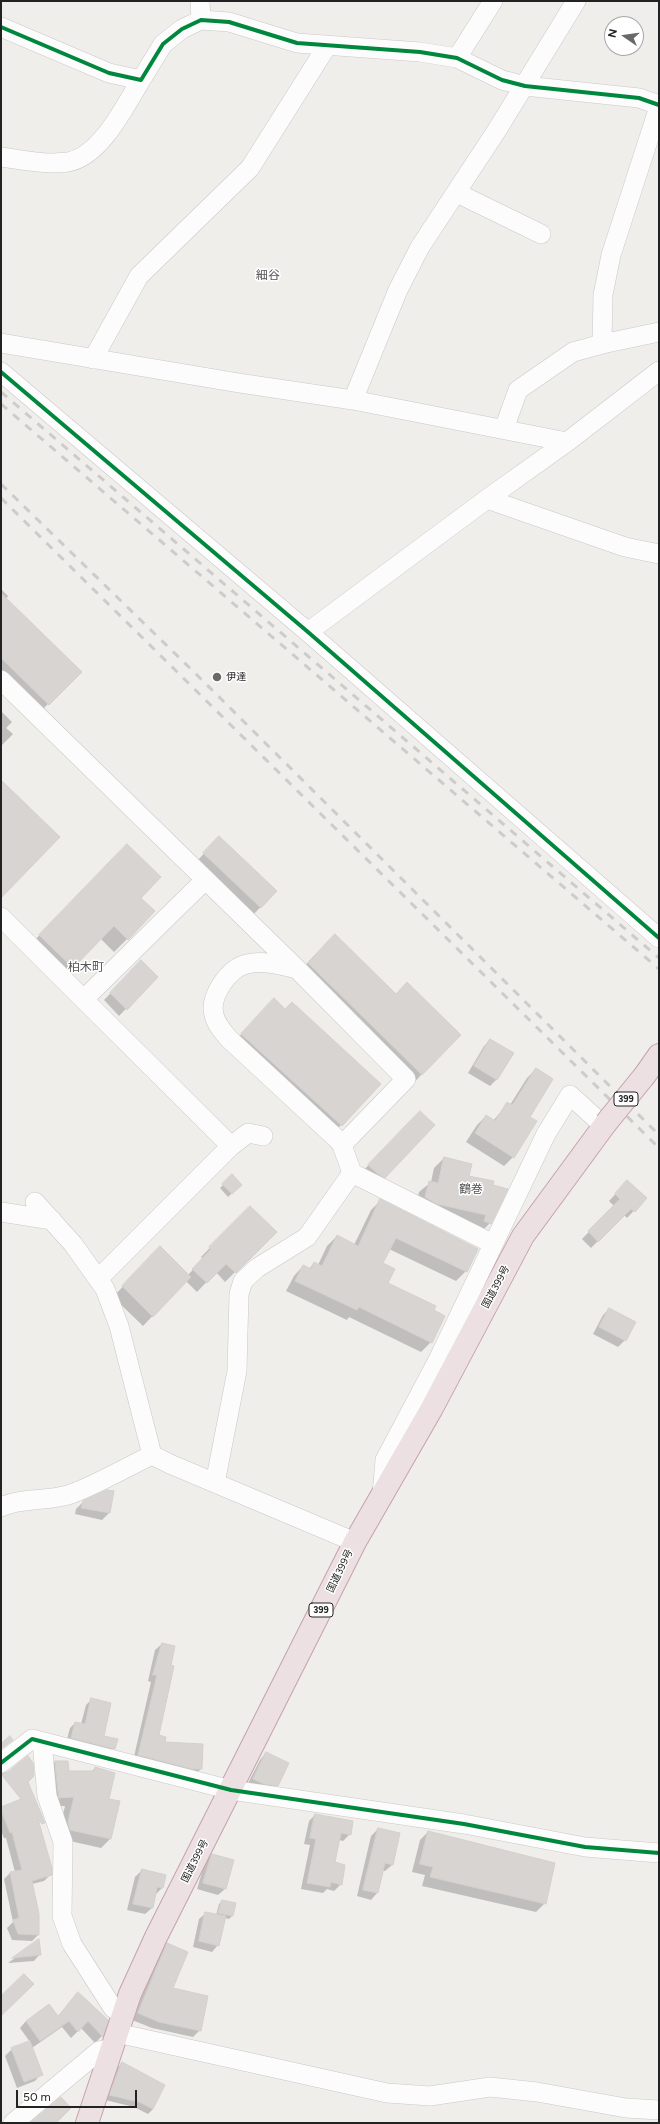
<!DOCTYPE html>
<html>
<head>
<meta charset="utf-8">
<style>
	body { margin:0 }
	#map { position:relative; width:660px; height:2124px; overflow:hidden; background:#f0eeeb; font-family:Figtree,sans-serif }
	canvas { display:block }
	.frame { position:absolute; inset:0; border:2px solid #222; pointer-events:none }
	.north { position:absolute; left:604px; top:16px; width:40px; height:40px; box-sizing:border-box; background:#fff; border:1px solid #a7a7a7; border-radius:50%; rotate:283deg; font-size:11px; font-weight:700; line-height:16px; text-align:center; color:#222 }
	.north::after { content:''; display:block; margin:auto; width:14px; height:18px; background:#6a6968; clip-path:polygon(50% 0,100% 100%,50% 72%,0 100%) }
	.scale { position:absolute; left:16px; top:2090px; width:121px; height:18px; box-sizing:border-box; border:2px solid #222; border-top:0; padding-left:5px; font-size:12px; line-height:14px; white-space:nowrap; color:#222; -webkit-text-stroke:3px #fff; paint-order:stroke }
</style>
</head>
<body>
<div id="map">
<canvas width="660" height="2124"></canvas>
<div class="frame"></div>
<div class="north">N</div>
<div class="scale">50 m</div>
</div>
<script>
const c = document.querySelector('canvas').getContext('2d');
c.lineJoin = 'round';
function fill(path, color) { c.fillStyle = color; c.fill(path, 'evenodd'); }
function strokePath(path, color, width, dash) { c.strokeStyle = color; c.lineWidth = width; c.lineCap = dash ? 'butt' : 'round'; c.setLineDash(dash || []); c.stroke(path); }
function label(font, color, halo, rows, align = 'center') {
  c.font = font + ' Figtree,"Noto Sans JP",sans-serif'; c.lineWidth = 3; c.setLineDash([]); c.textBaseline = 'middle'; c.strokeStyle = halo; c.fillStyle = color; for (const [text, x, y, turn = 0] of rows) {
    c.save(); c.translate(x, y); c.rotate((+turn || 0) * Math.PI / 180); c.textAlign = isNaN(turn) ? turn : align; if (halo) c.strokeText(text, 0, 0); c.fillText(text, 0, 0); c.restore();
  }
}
fill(new Path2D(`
	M1 589 8 596 6 599 80 672 36 716 1 682Z
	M1 711 12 722 6 728 13 734 1 746Z
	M219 838 276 891 250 918 194 864Z
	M114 858 140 898 127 939 114 952 100 938 59 980 27 948Z
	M335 935 396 995 422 1074 409 1088 295 976Z
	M141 962 157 977 119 1016 104 1000Z
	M274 1000 379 1084 328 1139 229 1047Z
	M491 1040 497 1079 490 1086 468 1073 484 1046Z
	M536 1069 528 1117 536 1122 513 1157 504 1166 466 1142 477 1125 486 1116 493 1121 508 1103 510 1105 527 1078Z
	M410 1122 385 1177 375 1187 359 1175Z
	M444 1158 468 1177 490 1223 480 1233 474 1231 476 1225 427 1213 415 1208 419 1192 431 1182 434 1168Z
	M232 1176 241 1185 228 1197 220 1188Z
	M621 1188 646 1198 627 1218 624 1215 591 1248 582 1239 614 1206 609 1201Z
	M380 1201 466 1271 456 1281 389 1249 382 1264 387 1283 432 1311 431 1342 421 1352 349 1317 347 1320 286 1291 294 1276 303 1266 309 1269 314 1263 318 1265 327 1246 337 1236 354 1245 371 1210Z
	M250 1207 275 1232 225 1282 216 1272 197 1292 186 1281 143 1326 113 1297 150 1258 188 1275 203 1259 201 1257Z
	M609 1309 625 1340 618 1347 593 1334 603 1315Z
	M113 1492 109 1513 102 1520 75 1514 76 1509 83 1502Z
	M162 1644 157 1736 164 1743 201 1769 194 1775 133 1761 151 1682 148 1681 155 1650Z
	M92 1699 102 1736 114 1748 108 1754 66 1743 70 1728 75 1723 81 1724 86 1705Z
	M266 1753 277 1785 271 1792 247 1785 260 1760Z
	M55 1762 68 1772H91L95 1768 107 1799 119 1802 110 1839 101 1848 61 1839 59 1831 65 1806H50L46 1771Z
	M1 1808 51 1874 44 1881 32 1884 38 1935 32 1941 12 1940 7 1928 13 1922 4 1879 10 1873 15 1872 6 1838H4L1 1831Z
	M315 1815 350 1834 343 1841 339 1840 334 1863 341 1884 334 1891 327 1889 323 1893 301 1889 310 1845 304 1844 309 1821Z
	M378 1829 392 1865 385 1871H383L377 1893 371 1900 357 1896 371 1836Z
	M428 1832 545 1903 536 1912 422 1886 425 1875 412 1872 420 1840Z
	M212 1855 225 1889 218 1895 197 1889 205 1862Z
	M142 1870 165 1876 162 1888 155 1895 152 1908 145 1914 127 1910 135 1877Z
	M222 1901 235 1904 232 1916 229 1919 225 1918 218 1945 212 1952 193 1947 199 1919 206 1913 216 1915 219 1904Z
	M38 1941 40 1954 34 1961 8 1963Z
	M167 1944 172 1989 200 2030 193 2037 152 2028 132 2020 161 1951Z
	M57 2017 107 2020 102 2036 95 2043 81 2028 71 2038 62 2027 32 2048 41 2074 35 2081 17 2088 5 2056 12 2049 30 2042 20 2028 26 2021Z
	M122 2063 153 2109 148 2114 134 2107 105 2100 117 2068Z`), '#0003');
const building = new Path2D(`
	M1 593 82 672 49 705 1 658Z
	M1 780 60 837 1 898Z
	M219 836 277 891 261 908 203 853Z
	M127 844 161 877 141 898 155 911 128 940 114 926 73 968 39 935Z
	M335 934 396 994 407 982 461 1035 422 1075 308 963Z
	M141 960 158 977 127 1010 110 993Z
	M274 998 285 1009 292 1002 381 1084 342 1126 241 1034Z
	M490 1039 514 1053 497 1080 474 1066Z
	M536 1068 553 1079 530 1117 537 1121 514 1158 475 1133 486 1115 495 1121 507 1102 512 1105Z
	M420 1111 435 1125 385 1178 378 1174 368 1165Z
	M444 1157 472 1164 469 1176 494 1181 493 1185 508 1189 491 1224 484 1221 486 1215 437 1204 425 1197 429 1181 438 1183Z
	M232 1174 242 1185 232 1194 222 1184Z
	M627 1180 647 1198 635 1212 631 1209 598 1242 588 1231 620 1199 615 1194Z
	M380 1199 478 1249 467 1272 396 1238 383 1263 395 1269 388 1283 436 1306 434 1310 445 1316 432 1343 359 1307 357 1310 295 1281 303 1265 311 1269 314 1262 322 1266 337 1235 358 1246Z
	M250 1206 277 1232 236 1273 226 1264 207 1283 192 1269 211 1249 209 1247Z
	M160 1246 191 1277 153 1317 122 1286Z
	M609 1308 636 1322 626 1341 599 1327Z
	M107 1490 114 1491 110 1513 81 1508 83 1501Z
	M162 1643 175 1646 171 1665 174 1666 159 1735 166 1737 165 1742 203 1744 202 1769H192L138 1755 157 1675H153Z
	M91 1698 111 1703 104 1736 118 1739 115 1749 71 1738 75 1722 85 1724Z
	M10 1736 13 1740 1 1749V1744Z
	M266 1752 289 1763 278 1786 264 1784 253 1779Z
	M28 1756 33 1763 34 1776 28 1782 45 1823 42 1824 38 1819 52 1868V1875L32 1881 39 1914V1935L18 1934 13 1920 19 1918 10 1872 22 1870 12 1832 10 1833 1 1810V1807L21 1799 1 1774 8 1772Z
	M55 1761H68L69 1771H94L95 1767 115 1773 109 1799 120 1801 111 1839 70 1830 68 1822 74 1797 59 1798Z
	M315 1814 353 1821 351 1835 341 1833 335 1862 345 1865 342 1885 331 1882 330 1887 307 1883 316 1839 310 1838Z
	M378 1828 400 1833 393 1865 385 1863 378 1893 363 1890Z
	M428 1831 555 1863 546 1904 430 1877 433 1867 420 1864Z
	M212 1854 234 1860 226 1889 203 1883Z
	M142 1869 166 1875 163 1888 157 1887 153 1908 133 1904Z
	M222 1900 236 1903 233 1916 218 1913Z
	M205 1912 226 1916 219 1946 199 1941Z
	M39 1939 41 1955 12 1958Z
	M167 1943 188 1952 173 1988 208 1996 201 2031 159 2022 138 2013Z
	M24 1974 34 1984 1 2016V1996Z
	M78 1992 108 2020 103 2037 88 2021 78 2032 69 2021 40 2041 26 2021 49 2004 58 2016Z
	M30 2041 43 2075 24 2082 11 2048Z
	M122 2062 165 2085 153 2109 139 2102 109 2095Z
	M61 2097 71 2108 56 2123H30Z`);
fill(building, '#d7d4d2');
strokePath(building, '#d3d0cc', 1);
const minor = new Path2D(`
	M200 1 201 20
	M1 27 109 73 141 80 163 44 182 29 201 20 229 22 297 43 420 52 457 58 502 80 525 86 639 98 659 105
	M457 58 493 1
	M659 107 611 255 603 295 602 344 659 332
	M1 157C23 160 46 165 68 162 101 156 125 106 141 80
	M457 193 541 234
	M1 343 239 383 353 400 567 442
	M93 359 139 276 250 168 327 46
	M1 372 308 632 659 938
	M353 400 398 290 420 247 497 130 576 1
	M504 429 518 390 573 352 606 343
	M487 499 625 547 659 554
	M308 632 487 499 567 442 659 371
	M1 680 297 969 406 1079 342 1145
	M1 917 231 1146
	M297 969C281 965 263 960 247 964 229 968 209 996 214 1015 216 1024 223 1032 229 1039L337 1139 342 1145 352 1173 493 1244
	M84 999 205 880
	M35 1202 73 1244 105 1289 119 1326 152 1455 170 1464 355 1542
	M1 1212 52 1220
	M98 1279 231 1146 248 1133 263 1136
	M215 1483 237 1371 239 1294 243 1281 257 1268 307 1237 352 1173
	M382 1495 385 1460 438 1360 546 1134 570 1095 604 1126
	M1 1507C22 1497 48 1502 71 1494 98 1484 125 1468 152 1455
	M42 1742 47 1796 63 1842 62 1916 72 1944 113 2008 123 2015
	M1 1763 32 1739 231 1790 464 1824 585 1847 659 1853
	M117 2033 387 2093 430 2096 490 2087 537 2092 626 2108 659 2110
	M13 2123 99 2051 112 2048`);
const highway = new Path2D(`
	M645 1075 659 1055
	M87 2123 130 1994 156 1937 355 1542 432 1408 523 1236 606 1123`);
strokePath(minor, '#c9c8c7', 20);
strokePath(highway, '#c5a2ac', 24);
strokePath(minor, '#fdfcfc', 19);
strokePath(highway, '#ece0e2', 22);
strokePath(new Path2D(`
	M1 392 659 958
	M1 404 659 969
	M1 484 195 673 659 1135
	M1 498 659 1148`), '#ccc', 3, [8, 8]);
const highwayBridge = new Path2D(`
	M606 1123 645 1075`);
strokePath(highwayBridge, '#c5a2ac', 24, []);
strokePath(highwayBridge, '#ece0e2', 22);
strokePath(new Path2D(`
	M1 27 109 73 141 80 163 44 182 29 201 20 229 22 297 43 420 52 457 58 502 80 525 86 639 98 659 105
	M1 372 308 632 659 938
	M1 1763 32 1739 231 1790 464 1824 585 1847 659 1853`), '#00873e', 4);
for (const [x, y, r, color] of [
	[217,677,5,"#6a6968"]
]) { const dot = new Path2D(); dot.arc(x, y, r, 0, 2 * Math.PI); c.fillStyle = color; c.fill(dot); strokePath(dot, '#fff', 1.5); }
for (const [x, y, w] of [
	[626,1099,24],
	[321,1610,24]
]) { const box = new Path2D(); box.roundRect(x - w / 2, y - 7, w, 14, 3); c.fillStyle = '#fff'; c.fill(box); strokePath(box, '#222', 1); }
label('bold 9px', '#222', null, [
	["399",626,1099],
	["399",321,1610]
]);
label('10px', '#222', '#fff', [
	["伊達",226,677]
], 'left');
label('10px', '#222', '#fff', [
	["国道399号",496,1287,-62],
	["国道399号",340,1571,-64],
	["国道399号",195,1861,-63]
]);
label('12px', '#555', '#fff', [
	["細谷",268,275],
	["柏木町",86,967],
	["鶴巻",471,1189]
]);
</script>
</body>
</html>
